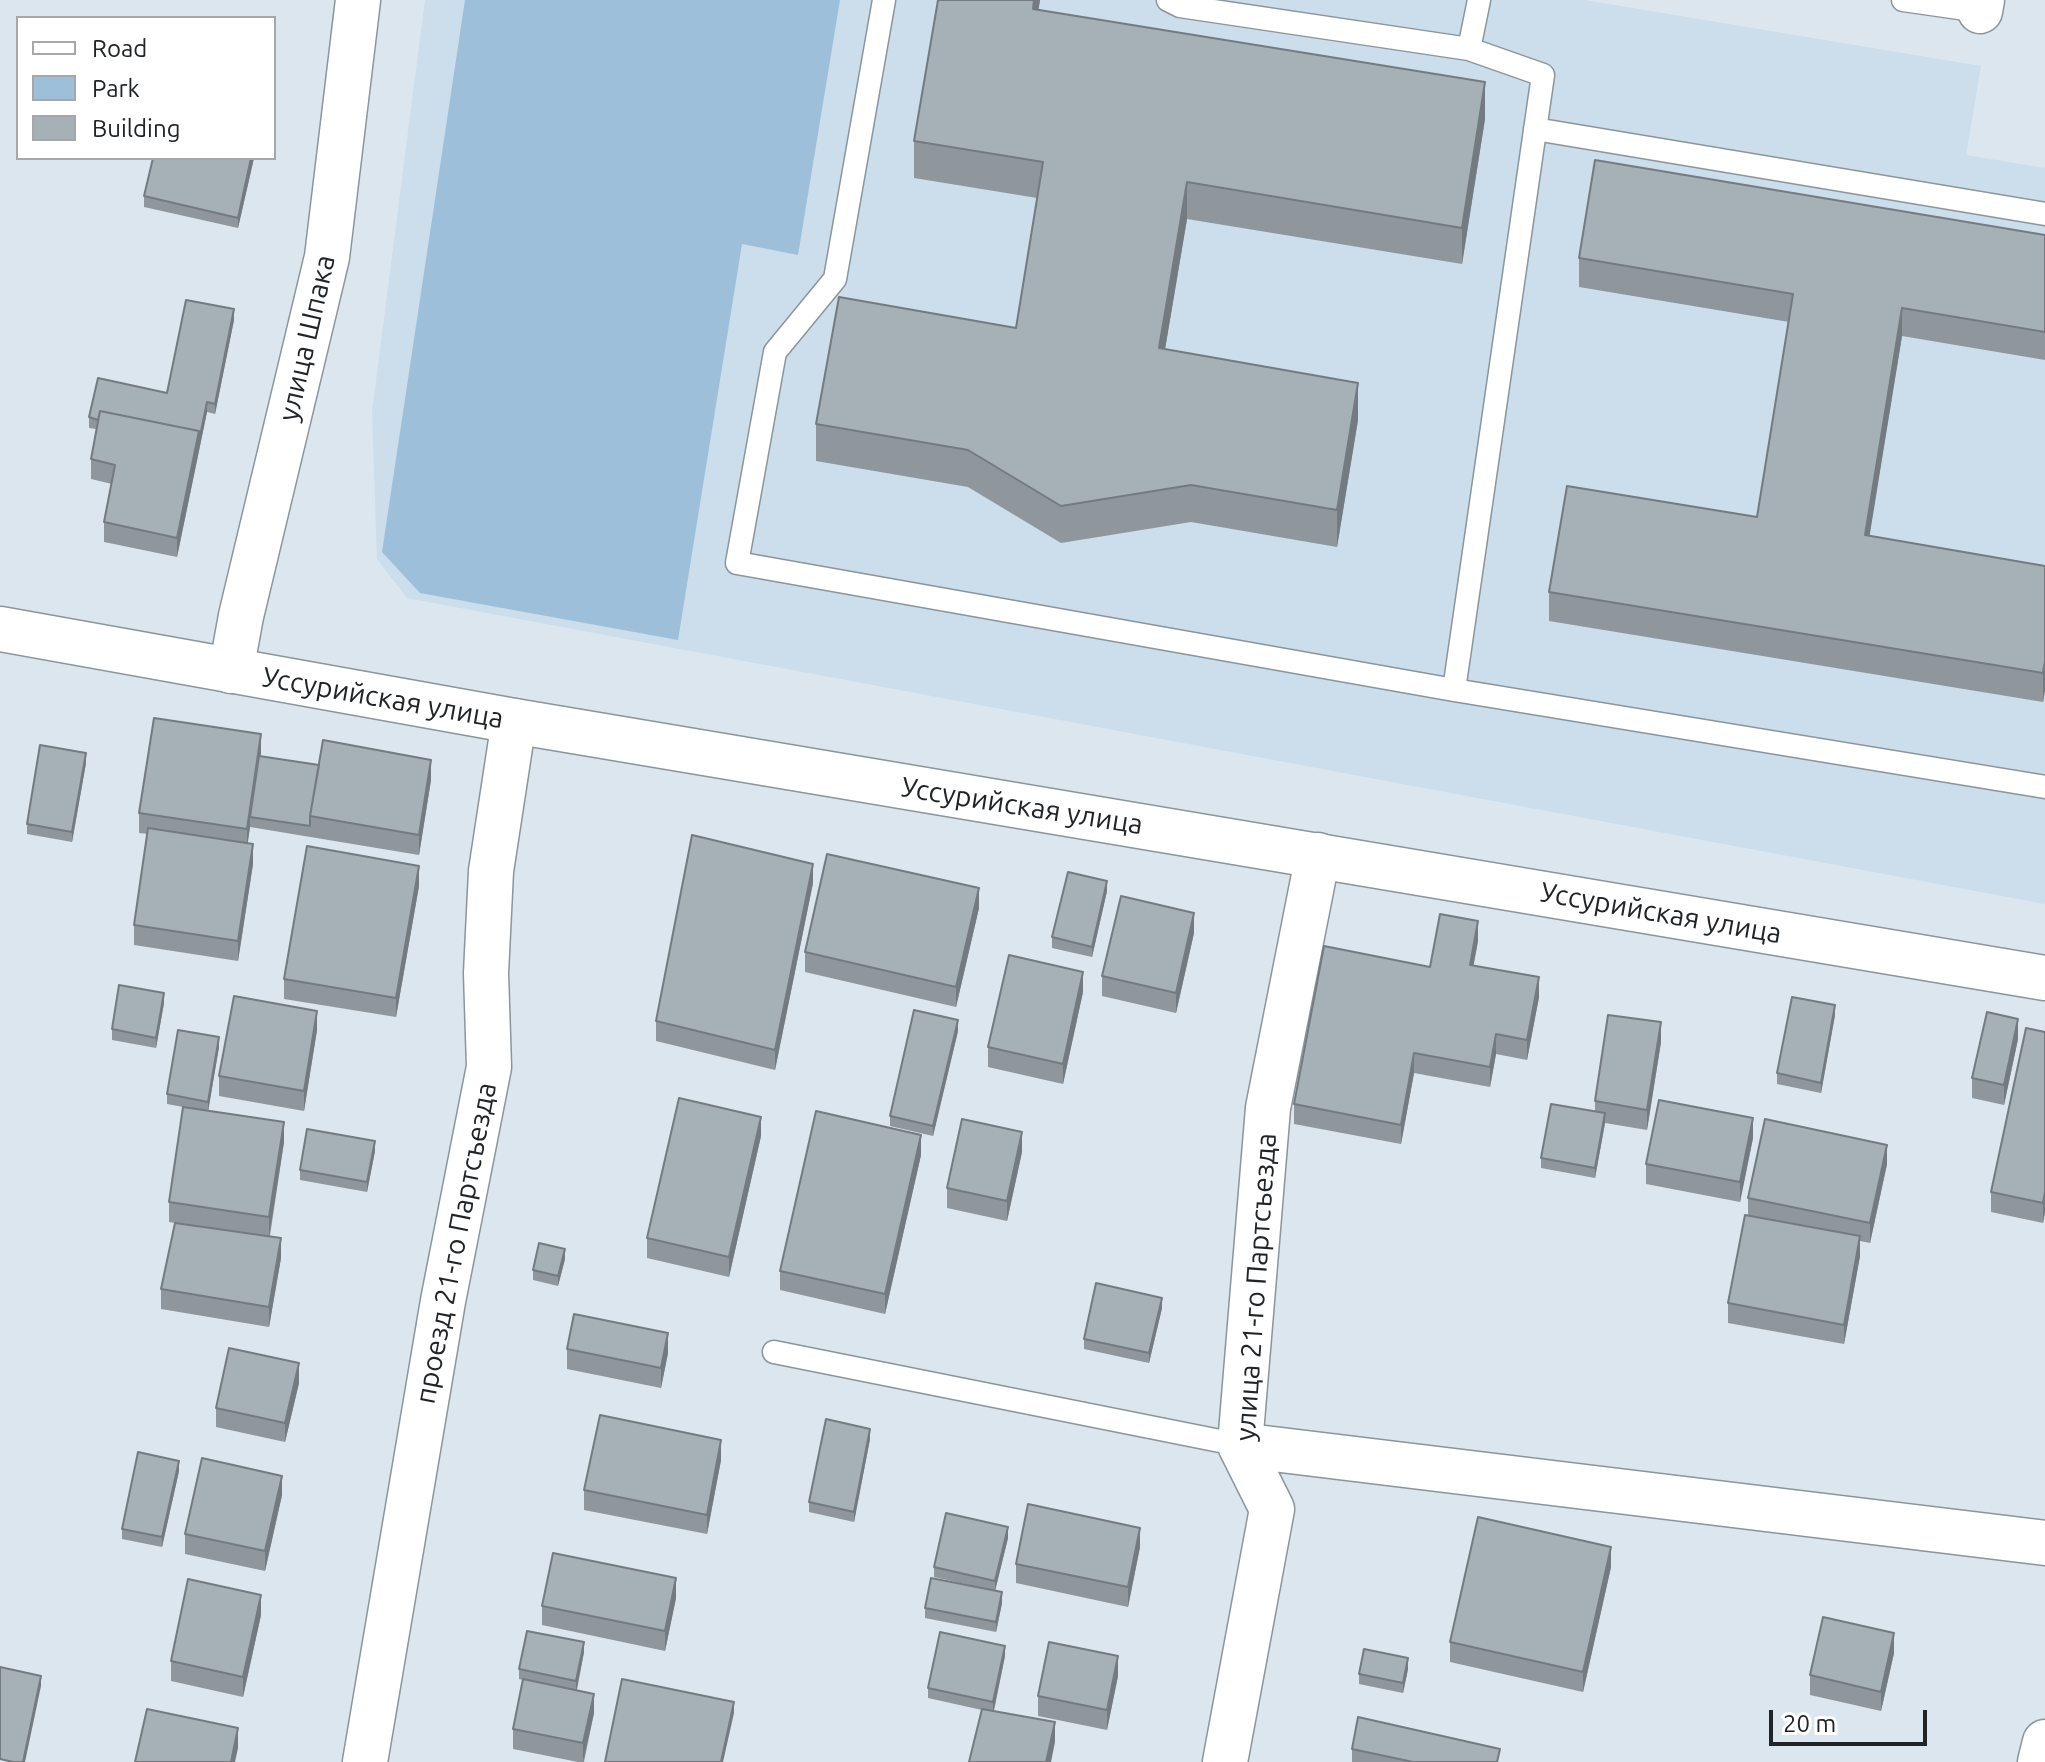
<!DOCTYPE html>
<html>
<head>
<meta charset="utf-8">
<style>
	body { margin:0 }
	#map { position:relative; width:2045px; height:1762px; overflow:hidden; background:#dce6ee; font-family:Ubuntu,sans-serif }
	canvas { display:block }
	.legend { position:absolute; left:16px; top:16px; width:260px; height:144px; box-sizing:border-box; background:#fff; border:2px solid #a6a7a9; margin:0; padding:10px 14px; list-style:none; font-size:24px; color:#202427 }
	.legend li { display:flex; align-items:center; gap:16px; height:40px }
	.legend b { width:40px; border:2px solid #a6a7a9 }
	.scale { position:absolute; left:1769px; top:1710px; width:158px; height:36px; box-sizing:border-box; border:4px solid #202427; border-top:0; padding-left:10px; font-size:24px; line-height:28px; white-space:nowrap; color:#202427; -webkit-text-stroke:6px #fff; paint-order:stroke }
</style>
</head>
<body>
<div id="map">
<canvas width="2045" height="1762"></canvas>
<ul class="legend">
<li><b style="height:10px;background:#fff"></b>Road</li>
<li><b style="height:22px;background:#9dbfd9"></b>Park</li>
<li><b style="height:22px;background:#a6b0b7"></b>Building</li>
</ul>
<div class="scale">20 m</div>
</div>
<script>
const c = document.querySelector('canvas').getContext('2d');
c.lineJoin = 'round';
function fill(path, color) { c.fillStyle = color; c.fill(path, 'evenodd'); }
function strokePath(path, color, width, dash) { c.strokeStyle = color; c.lineWidth = width; c.lineCap = dash ? 'butt' : 'round'; c.setLineDash(dash || []); c.stroke(path); }
function label(font, color, halo, rows, align = 'center') {
  c.font = font + ' Ubuntu,sans-serif'; c.lineWidth = 8; c.setLineDash([]); c.textBaseline = 'middle'; c.strokeStyle = halo; c.fillStyle = color; for (const [text, x, y, turn = 0] of rows) {
    c.save(); c.translate(x, y); c.rotate((+turn || 0) * Math.PI / 180); c.textAlign = isNaN(turn) ? turn : align; if (halo) c.strokeText(text, 0, 0); c.fillText(text, 0, 0); c.restore();
  }
}
fill(new Path2D(`
	M425 0H1585L1981 66 1966 155 2045 168V904L407 598 377 559 372 412Z`), '#ccddeb');
fill(new Path2D(`
	M465 0H840L798 255 742 244 678 640 420 593 382 552Z`), '#9dbfd9');
const service = new Path2D(`
	M884 0 835 279 775 352 737 563 1454 690
	M1168 0 1180 6 1469 49
	M1479 0 1469 49 1543 75 1454 690 2045 787
	M1903 0 1980 11
	M1535 129 2045 214
	M774 1352 1240 1445`);
const minor = new Path2D(`
	M1980 11 1982 0
	M231 671 241 616 327 257 358 0
	M1240 1445 2045 1543
	M365 1762 443 1301 489 1067 486 973 491 871 514 721
	M1225 1762 1272 1509 1240 1445 1268 1108 1318 855
	M2040 1762 2045 1742`);
const tertiary = new Path2D(`
	M0 629 514 721 2045 978`);
strokePath(service, '#8b959c', 25);
strokePath(minor, '#8b959c', 47);
strokePath(tertiary, '#8b959c', 47);
strokePath(service, '#fff', 22);
strokePath(minor, '#fff', 44);
strokePath(tertiary, '#fff', 44);
fill(new Path2D(`
	M938 0H1040L1038 10 1485 119 1462 264 1187 219 1165 349 1358 420 1337 547 1191 522 1061 543 968 487 816 461V424L1016 328 1037 198 914 178V141Z
	M254 158 238 228 144 207V196Z
	M2045 235V360L1902 336 1869 536 2045 566V690L2043 702 1549 621V592L1757 517 1789 322 1579 287V258Z
	M234 320 215 414 207 412 177 557 104 542V522L112 484 91 479V459L96 429 89 428V417L167 393Z
	M261 756 319 765 431 780 419 855 250 827 247 844 253 864 238 961 134 945V925L148 834 139 833V813Z
	M86 763 72 842 27 834V824Z
	M813 883 775 1070 656 1041V1021Z
	M419 886 396 1017 284 999V979Z
	M1107 891 1092 957 1052 948V937Z
	M979 908 956 1007 805 972V952Z
	M1194 933 1176 1013 1102 996V976Z
	M1478 941 1473 966 1539 997 1527 1060 1496 1054 1490 1087 1414 1073 1401 1144 1294 1124V1104L1430 967Z
	M1083 992 1063 1084 988 1067V1047Z
	M164 1003 156 1048 112 1040V1029Z
	M1835 1015 1821 1093 1777 1084V1073Z
	M317 1030 304 1111 219 1096V1076Z
	M958 1031 933 1136 890 1126V1116Z
	M2045 1032V1212L2043 1223 1991 1212V1192Z
	M2018 1039 2004 1105 1972 1098V1078Z
	M1661 1042 1647 1130 1605 1123 1595 1178 1541 1168V1158L1595 1111V1101Z
	M219 1047 208 1111 284 1142 270 1236 281 1258 269 1327 161 1309V1289L175 1223 169 1222V1202L183 1107 167 1104V1094Z
	M761 1136 729 1277 647 1258V1238Z
	M1753 1138 1740 1202 1646 1184V1164Z
	M375 1151 367 1192 300 1180V1170Z
	M1022 1152 1007 1221 947 1208V1188Z
	M921 1155 885 1314 780 1290V1271Z
	M1887 1164 1870 1243 1860 1241V1256L1844 1344 1728 1323V1303L1748 1215V1198Z
	M565 1259 558 1286 533 1280V1270Z
	M1162 1308 1149 1363 1084 1349V1339Z
	M567 1349 668 1353 661 1388 567 1369Z
	M299 1383 285 1442 216 1427V1408Z
	M870 1439 854 1522 809 1512V1502Z
	M721 1460 707 1534 584 1510V1490Z
	M179 1471 162 1547 122 1539V1529Z
	M282 1495 265 1571 185 1554V1534Z
	M1008 1538 995 1591 1002 1603 996 1632 925 1618V1608L991 1590 934 1577V1567Z
	M1140 1547 1128 1607 1016 1583V1564Z
	M1611 1567 1583 1692 1450 1662V1642Z
	M676 1598 665 1651 542 1625V1606Z
	M261 1615 243 1697 171 1681V1661Z
	M584 1652 577 1690 594 1713 584 1762H578L513 1749V1729L523 1680 519 1679V1669Z
	M1894 1653 1881 1711 1810 1695V1675Z
	M1005 1656 994 1711 1055 1742 982 1710 928 1698V1688Z
	M1408 1669 1403 1693 1359 1684V1674Z
	M1118 1676 1107 1730 1038 1716V1696Z
	M1352 1749 1500 1762H1352Z`), '#8f979d');
fill(new Path2D(`
	M1034 0H1040L1033 46V9Z
	M1485 82V119L1462 264V228Z
	M251 158H254L238 228V218Z
	M1187 182V219L1159 385V348Z
	M1902 308V336L1865 564V535Z
	M234 309V320L215 414V404Z
	M1358 383V420L1337 547V510Z
	M207 402V412L177 557V538L199 431Z
	M2045 661V690L2043 702V673Z
	M261 734V754L251 817H250V827L247 849V829Z
	M86 753V763L72 842V832Z
	M431 760V780L419 855V835Z
	M253 844V864L238 961V941Z
	M813 864V883L775 1070V1050Z
	M419 866V886L396 1017V998Z
	M1107 881V891L1092 957V947Z
	M979 888V908L956 1007V987Z
	M1194 913V933L1176 1013V993Z
	M1478 921V941L1470 985V965Z
	M1083 972V992L1063 1084V1064Z
	M1539 977V997L1527 1060V1040Z
	M164 993V1003L156 1048V1038Z
	M1835 1005V1015L1821 1093V1083Z
	M317 1011V1030L304 1111V1091Z
	M2018 1019V1039L2004 1105V1085Z
	M958 1020V1031L933 1136V1126Z
	M1661 1022V1042L1647 1130V1110Z
	M1496 1034V1054L1490 1087V1067Z
	M219 1037V1047L208 1112V1102Z
	M1414 1053V1073L1401 1144V1125Z
	M1605 1113V1123L1595 1178V1168Z
	M761 1117V1136L729 1277V1257Z
	M1753 1118V1138L1740 1202V1182Z
	M284 1122V1142L269 1237V1217Z
	M1022 1132V1152L1007 1221V1201Z
	M921 1135V1155L885 1314V1294Z
	M375 1141V1151L367 1192V1182Z
	M1887 1145V1164L1870 1243V1223Z
	M2045 1192V1212L2043 1223V1203Z
	M1860 1236V1256L1844 1344V1325Z
	M281 1238V1258L269 1327V1307Z
	M565 1249V1259L558 1286V1276Z
	M1162 1298V1308L1149 1363V1353Z
	M668 1333V1353L661 1388V1368Z
	M299 1363V1383L285 1442V1423Z
	M870 1429V1439L854 1522V1512Z
	M721 1440V1460L707 1534V1515Z
	M179 1461V1471L162 1547V1537Z
	M282 1476V1495L265 1571V1551Z
	M1008 1527V1538L995 1591V1581Z
	M1140 1528V1547L1128 1607V1587Z
	M1611 1547V1567L1583 1692V1672Z
	M676 1578V1598L665 1651V1631Z
	M1002 1592V1603L996 1632V1622Z
	M261 1595V1615L243 1697V1677Z
	M1894 1633V1653L1881 1711V1692Z
	M584 1642V1652L576 1692V1681Z
	M1005 1646V1656L993 1713V1702Z
	M1118 1656V1676L1107 1730V1710Z
	M1408 1658V1669L1403 1693V1683Z
	M41 1676V1686L25 1762H23Z
	M594 1694V1713L583 1762V1743Z
	M734 1702V1713L723 1762H721Z
	M1055 1722V1742L1051 1762H1046Z
	M238 1728V1748L235 1762H231Z`), '#747b80');
const building = new Path2D(`
	M938 0H1034L1033 9 1485 82 1462 228 1187 182 1159 348 1358 383 1337 510 1191 485 1061 506 968 450 816 424 839 297 1016 328 1043 162 914 141Z
	M153 158H251L238 218 144 196Z
	M1595 160 2045 235V332L1902 308 1865 535 2045 566V661L2043 673 1549 592 1567 486 1757 517 1793 294 1579 258Z
	M186 300 234 309 215 404 207 402 199 441V431L100 411 98 420 89 417 98 378 167 393Z
	M100 411 199 431 177 538 104 522 115 465 91 459Z
	M154 718 261 734 247 829 139 813Z
	M323 740 431 760 419 835 310 816Z
	M40 745 86 753 72 832 27 824Z
	M259 756 319 765 310 816V826L250 817Z
	M148 828 253 844 238 941 134 925Z
	M692 835 813 864 775 1050 656 1021Z
	M307 846 419 866 396 998 284 979Z
	M827 854 979 888 956 987 805 952Z
	M1068 872 1107 881 1092 947 1052 937Z
	M1121 896 1194 913 1176 993 1102 976Z
	M1440 914 1478 921 1470 965 1539 977 1527 1040 1496 1034 1490 1067 1414 1053 1401 1125 1294 1104 1324 946 1430 967Z
	M1009 955 1083 972 1063 1064 988 1047Z
	M119 985 164 993 156 1038 112 1029Z
	M234 996 317 1011 304 1091 219 1076Z
	M1792 997 1835 1005 1821 1083 1777 1073Z
	M914 1010 958 1020 933 1126 890 1116Z
	M1987 1012 2018 1019 2004 1085 1972 1078Z
	M1608 1015 1661 1022 1647 1110 1595 1101Z
	M2026 1028 2045 1032V1192L2043 1203 1991 1192Z
	M178 1030 219 1037 208 1102 167 1094Z
	M679 1098 761 1117 729 1257 647 1238Z
	M1659 1100 1753 1118 1740 1182 1646 1164Z
	M1551 1104 1605 1113 1595 1168 1541 1158Z
	M183 1107 284 1122 269 1217 169 1202Z
	M816 1111 921 1135 885 1294 780 1271Z
	M962 1119 1022 1132 1007 1201 947 1188Z
	M1765 1119 1887 1145 1870 1223 1748 1198Z
	M307 1129 375 1141 367 1182 300 1170Z
	M1745 1215 1860 1236 1844 1325 1728 1303Z
	M175 1223 281 1238 269 1307 161 1289Z
	M539 1243 565 1249 558 1276 533 1270Z
	M1096 1283 1162 1298 1149 1353 1084 1339Z
	M574 1314 668 1333 661 1368 567 1349Z
	M229 1348 299 1363 285 1423 216 1408Z
	M600 1415 721 1440 707 1515 584 1490Z
	M826 1419 870 1429 854 1512 809 1502Z
	M138 1452 179 1461 162 1537 122 1529Z
	M202 1458 282 1476 265 1551 185 1534Z
	M1028 1504 1140 1528 1128 1587 1016 1564Z
	M946 1513 1008 1527 995 1581 934 1567Z
	M1478 1517 1611 1547 1583 1672 1450 1642Z
	M553 1553 676 1578 665 1631 542 1606Z
	M931 1578 1002 1592 996 1622 925 1608Z
	M188 1579 261 1595 243 1677 171 1661Z
	M1823 1617 1894 1633 1881 1692 1810 1675Z
	M527 1631 584 1642 576 1681 519 1669Z
	M940 1632 1005 1646 993 1702 928 1688Z
	M1049 1642 1118 1656 1107 1710 1038 1696Z
	M1364 1649 1408 1658 1403 1683 1359 1674Z
	M0 1667 41 1676 23 1762H13L0 1759Z
	M523 1679 594 1694 583 1743 513 1729Z
	M622 1679 734 1702 721 1762H605Z
	M147 1709 238 1728 231 1762H135Z
	M982 1709 1055 1722 1046 1762H969Z
	M1358 1717 1500 1749 1497 1762H1413L1352 1749Z`);
fill(building, '#a6b0b7');
strokePath(building, '#747b80', 2);
label('28px', '#202427', '#fff', [
	["улица Шпака",307,338,-77],
	["Уссурийская улица",383,698,10],
	["Уссурийская улица",1022,806,9],
	["Уссурийская улица",1661,913,10],
	["проезд 21-го Партсъезда",456,1243,-79],
	["улица 21-го Партсъезда",1256,1287,-86]
]);
</script>
</body>
</html>
